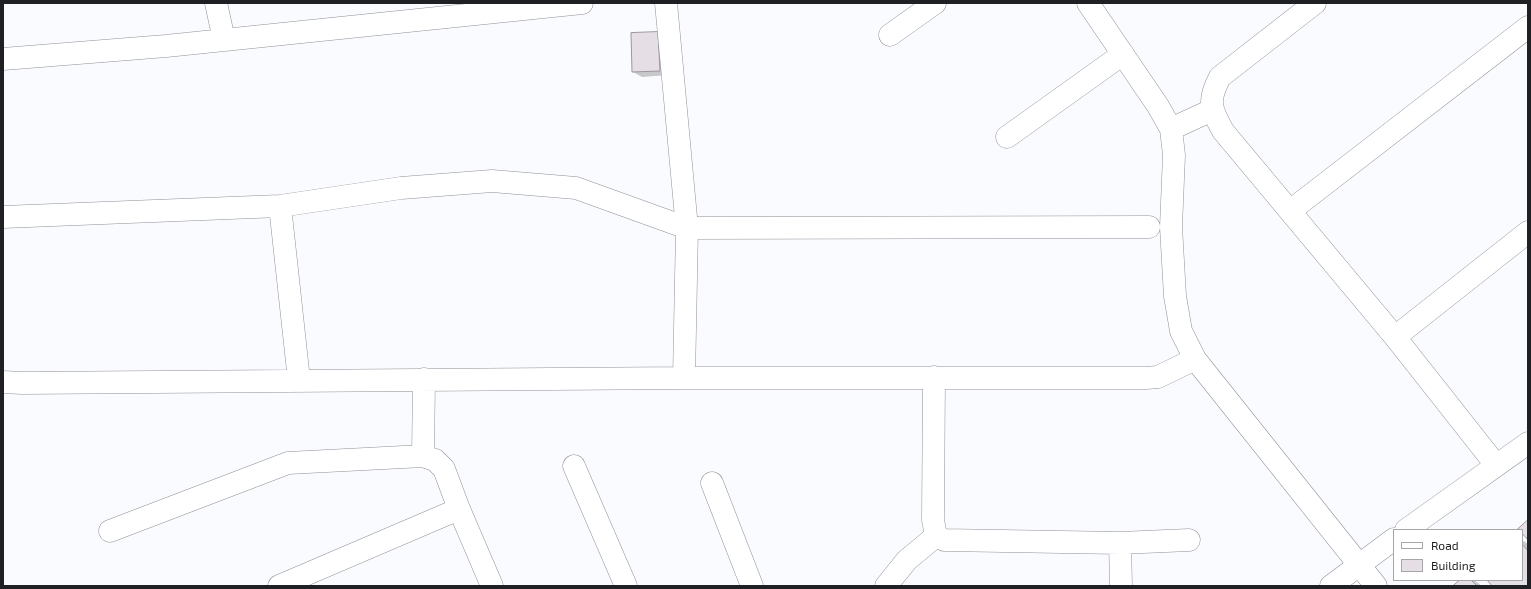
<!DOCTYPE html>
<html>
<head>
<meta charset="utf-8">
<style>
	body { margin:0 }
	#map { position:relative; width:1531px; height:589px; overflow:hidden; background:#fafbfe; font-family:"Exo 2",sans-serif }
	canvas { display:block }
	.frame { position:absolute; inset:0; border:4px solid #1f2023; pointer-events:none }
	.legend { position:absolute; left:1393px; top:529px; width:130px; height:52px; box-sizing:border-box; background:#fff; border:1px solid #a5a6a7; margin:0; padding:5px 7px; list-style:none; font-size:12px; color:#1f2023 }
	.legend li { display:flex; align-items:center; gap:8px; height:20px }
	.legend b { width:20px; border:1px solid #a5a6a7 }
</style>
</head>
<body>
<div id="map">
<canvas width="1531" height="589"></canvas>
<div class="frame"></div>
<ul class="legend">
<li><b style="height:5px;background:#fff"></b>Road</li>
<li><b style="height:11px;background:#e5dfe5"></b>Building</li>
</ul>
</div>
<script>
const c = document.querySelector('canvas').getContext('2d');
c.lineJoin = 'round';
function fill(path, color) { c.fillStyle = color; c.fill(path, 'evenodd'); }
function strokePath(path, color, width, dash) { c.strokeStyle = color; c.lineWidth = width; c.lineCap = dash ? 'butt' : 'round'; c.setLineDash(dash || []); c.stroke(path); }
fill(new Path2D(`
	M658 33 668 75 642 77 633 72Z
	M1522 540 1528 544V586H1494L1489 580H1522Z
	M1461 580H1474L1482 586H1455Z`), '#0003');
const building = new Path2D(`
	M658 32 660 71 632 72 631 33Z
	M1528 520V540L1522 533V530L1518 529Z
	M1522 544 1528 551V586H1492L1487 580H1522Z
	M1460 580H1471L1477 586H1453Z`);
fill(building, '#e5dfe5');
strokePath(building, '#9b969b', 1);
const street = new Path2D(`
	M216 3 224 40
	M666 3 687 228 684 378
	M1088 3 1158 106 1171 129 1174 155 1171 227 1175 296 1181 331 1195 359 1376 586
	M1315 3 1220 77C1207 101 1211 109 1223 131L1395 337 1496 465
	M890 35 935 3
	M3 59 166 46 582 3
	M1171 129 1212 110
	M1007 137 1123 54
	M280 206 299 380
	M1290 211 1528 27
	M3 217 280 206 401 188 492 181 576 188 687 228 1149 227
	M1395 337 1528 232
	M934 377 933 520 936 536 944 540 1120 543 1121 586
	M3 382 22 383 684 378H1146L1158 377 1195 359
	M423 456 424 379
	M574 466 626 586
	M712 483 752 586
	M1406 530 1528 443
	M110 531 288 463 423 456 435 460 444 469 459 509
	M1120 543 1189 540
	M279 586 459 509 492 586
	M886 586 907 560 936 536
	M1331 586 1394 539`);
strokePath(street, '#8f9198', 23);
strokePath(street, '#fff', 22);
</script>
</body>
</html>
